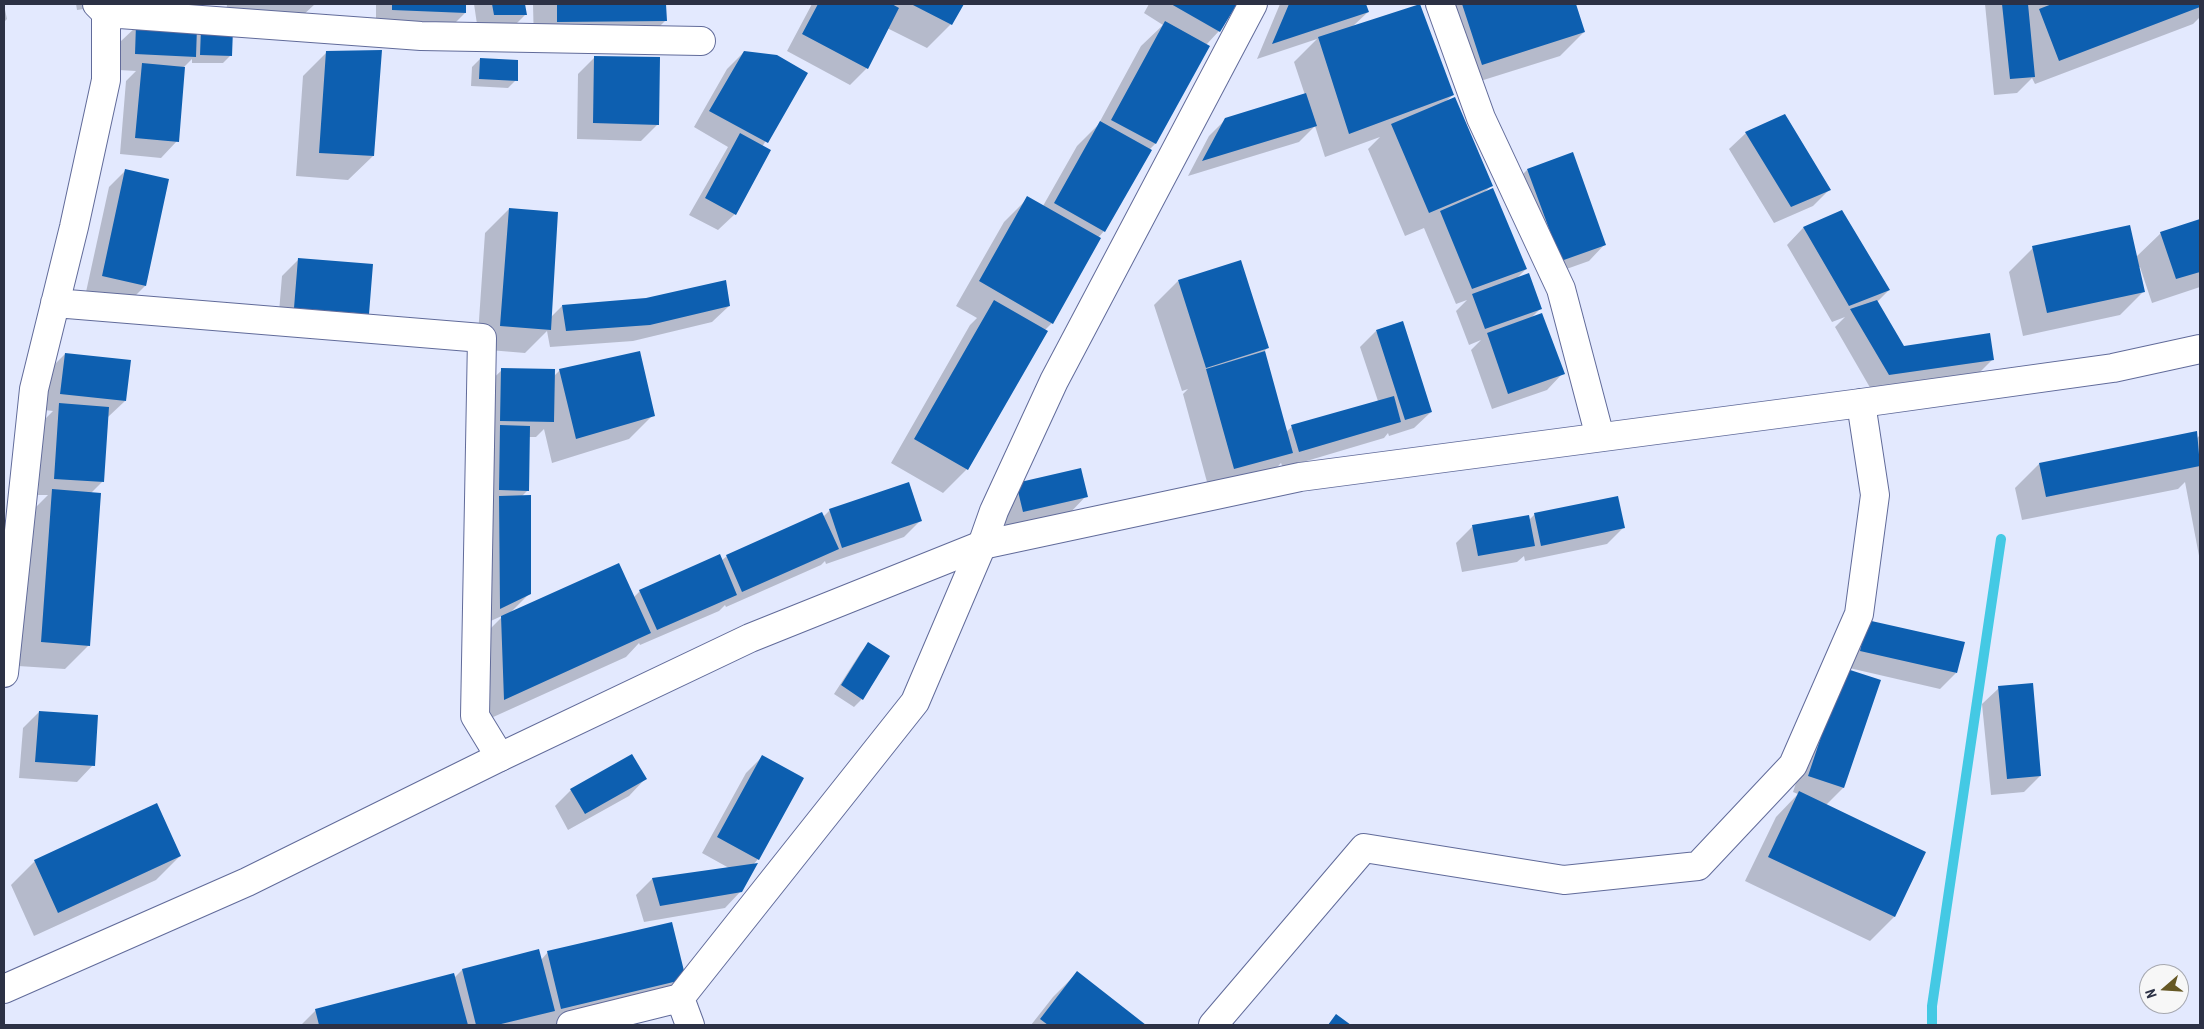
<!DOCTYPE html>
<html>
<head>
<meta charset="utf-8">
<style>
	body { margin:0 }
	#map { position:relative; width:2204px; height:1029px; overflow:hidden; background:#e3e9fe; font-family:"Roboto Condensed",sans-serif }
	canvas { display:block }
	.frame { position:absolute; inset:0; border:5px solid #2c3145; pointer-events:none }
	.north { position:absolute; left:2139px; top:964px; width:50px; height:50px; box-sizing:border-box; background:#f7f7f7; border:1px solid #a6a8b0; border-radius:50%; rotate:251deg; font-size:14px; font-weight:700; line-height:20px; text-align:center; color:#2c3145 }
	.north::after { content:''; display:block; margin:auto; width:18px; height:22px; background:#665825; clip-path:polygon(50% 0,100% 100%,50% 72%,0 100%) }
</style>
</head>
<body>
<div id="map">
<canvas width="2204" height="1029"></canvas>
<div class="frame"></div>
<div class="north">N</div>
</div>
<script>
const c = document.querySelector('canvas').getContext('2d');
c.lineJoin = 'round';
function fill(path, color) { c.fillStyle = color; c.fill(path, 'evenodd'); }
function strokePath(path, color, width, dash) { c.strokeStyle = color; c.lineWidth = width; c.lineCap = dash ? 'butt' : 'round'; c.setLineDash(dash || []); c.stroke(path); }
fill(new Path2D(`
	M76 4H118L77 10Z
	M227 4H315L300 18 226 16Z
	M376 4H465V13L449 29 376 26Z
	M474 4H524L525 15 509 31H478Z
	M533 4H665V21L641 45 534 46Z
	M812 4H963L951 24 927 48 887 28 867 68 850 85 787 51Z
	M1149 4H1235L1219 31 1206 45 1208 46 1155 144 1149 150 1104 231 1098 238 1052 323 1044 331 967 469 943 493 891 463 970 325 977 318 956 306 1004 222 1028 198 1043 206 1077 146 1098 125 1141 46 1163 25 1144 13Z
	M1280 4H1365L1368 12 1352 27 1453 95 1445 102 1491 186 1483 194 1526 269 1515 280 1541 308 1531 318 1563 373 1547 390 1492 409 1471 350 1481 340 1469 345 1456 311 1467 300 1456 304 1424 228 1405 236 1368 149 1380 137 1325 157 1315 126 1299 142 1188 176 1209 136 1225 120 1305 95 1294 62 1317 39 1257 59Z
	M1431 4H1575L1584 32 1560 56 1458 88Z
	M1985 4H2200V17L2193 24 2035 84 2032 78 2017 93 1994 95Z
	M4 5 7 19 4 22Z
	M137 26 201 29 231 55 223 63H192V59L184 67 177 141 161 158 120 154 126 81 136 71 119 70 120 42Z
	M327 52H381L373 156 348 180 296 176 303 76Z
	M744 52 806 74 762 147 735 214 718 230 689 215 728 147 694 127 727 69Z
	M595 57 658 124 641 141 577 139 578 74Z
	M480 59 516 80 508 88 471 86 472 67Z
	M1746 133 1829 190 1813 206 1774 223 1729 149Z
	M126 170 145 286 129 302 86 292 109 187Z
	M1527 170 1605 244 1589 261 1544 277 1511 186Z
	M509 209 550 318 562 306 646 299 729 306 712 322 633 341 550 347 547 331 525 353 477 349 485 233Z
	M1842 212 1889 290 1877 302 1903 348 1992 360 1976 376 1872 391 1835 327 1845 317 1832 322 1787 245 1803 228Z
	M2200 220V287L2152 303 2140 267 2138 268 2144 291 2120 315 2023 336 2009 272 2033 248 2136 257 2161 233Z
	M299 259 367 314 351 330 278 324 282 276Z
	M1178 281 1267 348 1264 352 1286 432 1292 427 1378 401 1360 347 1376 331 1431 412 1414 428 1389 436 1388 433 1384 438 1283 468 1281 463 1268 477 1210 493 1183 394 1188 389 1182 391 1154 305Z
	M65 354 125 401 108 417 103 481 91 493 89 645 65 669 18 666 28 515 48 495H38L43 421 53 411 44 410 49 370Z
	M502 370 553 377 560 370 653 415 629 439 552 463 544 429 536 437H528V490L521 497 530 593 509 614 634 597 640 591 721 561 727 556 823 517 830 510 920 521 904 537 826 564 825 561 821 565 726 607 725 605 719 611 640 645 639 643 626 657 480 723 477 642 504 615 484 624 485 386Z
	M2200 435V561L2185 482 2178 489 2022 520 2015 488 2039 464 2197 438Z
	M1016 485 1086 496 1070 513 1006 528 1000 501Z
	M1535 514 1624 527 1607 544 1525 561 1524 556 1517 562 1462 572 1456 543 1473 526 1529 520Z
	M1868 621 1956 673 1940 689 1845 667Z
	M869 644 862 699 854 707 834 694 861 652Z
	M1879 680 1843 788 1826 805 1924 852 1894 917 1870 941 1745 881 1776 817 1798 794 1793 792 1828 686Z
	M1999 688 2040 776 2024 792 1991 795 1982 704Z
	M39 712 93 765 77 782 19 778 23 728Z
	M763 756 758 859 753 865 741 891 725 908 644 922 636 895 652 879 729 868 702 853 746 773Z
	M645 779 629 796 568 830 555 806 571 790Z
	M180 856 156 880 34 936 11 885 35 861Z
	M538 951 541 960 548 952 684 979 660 1003 566 1025H301L316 1010 454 978 462 970Z
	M1077 973 1144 1025H1031L1053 997Z`), '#0003');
strokePath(new Path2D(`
	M1932 1025V1006L2001 539`), '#44c9e4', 10);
fill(new Path2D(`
	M392 4H466V13L392 10Z
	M492 4H525L527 15H494Z
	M557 4H666L667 21 557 22Z
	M818 4H892L899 8 868 69 802 34Z
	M911 4H964L952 25Z
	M1171 4H1237L1220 32Z
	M1289 4H1366L1369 12 1272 44Z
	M1420 4 1454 95 1349 134 1318 37Z
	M1462 4H1576L1585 32 1482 65Z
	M2002 4H2028L2035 77 2010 79Z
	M2052 4H2200V7L2059 61 2039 9Z
	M1165 21 1210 46 1156 144 1111 120Z
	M136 24 197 27 196 57 135 54Z
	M201 28 233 29 232 56 200 55Z
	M382 50 374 156 319 153 326 51Z
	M744 51 777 55 808 73 768 143 709 111Z
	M594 56 660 57 659 125 593 123Z
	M480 58 518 60V81L479 79Z
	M142 63 185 67 179 142 135 138Z
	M1306 93 1317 126 1202 161 1225 118Z
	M1455 97 1493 186 1429 213 1391 124Z
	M1785 114 1831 190 1791 207 1745 132Z
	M1100 121 1152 150 1105 232 1054 203Z
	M740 133 771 150 736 215 705 198Z
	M1573 152 1606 245 1561 261 1527 169Z
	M125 169 169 179 146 286 102 276Z
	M1493 188 1527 269 1472 289 1440 211Z
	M1027 196 1101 238 1053 324 979 281Z
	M509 208 558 212 551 330 500 326Z
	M1842 210 1890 290 1849 306 1803 227Z
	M2200 219V272L2176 279 2160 232Z
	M2130 225 2145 292 2047 313 2032 246Z
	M298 258 373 264 369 314 294 308Z
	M1241 260 1269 348 1206 368 1178 280Z
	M1529 273 1542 309 1485 329 1472 294Z
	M726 280 730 306 650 325 566 331 562 305 646 298Z
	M994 300 1048 331 968 470 914 439Z
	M1877 300 1904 346 1990 333 1994 360 1889 375 1850 309Z
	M1542 313 1565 374 1508 394 1487 333Z
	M1403 321 1432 412 1405 420 1376 330Z
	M640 351 655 416 576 439 559 369Z
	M1265 351 1293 453 1234 469 1206 369Z
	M65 353 131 360 126 401 60 394Z
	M501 368 555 369 554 422 500 421Z
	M1394 396 1401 422 1299 452 1291 425Z
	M59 403 109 407 104 482 54 479Z
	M500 425 530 426 529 491 499 490Z
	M2197 431 2200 466 2046 497 2039 463Z
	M1081 468 1088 497 1023 512 1016 483Z
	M909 482 922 521 842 548 829 509Z
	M52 489 101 493 90 646 41 642Z
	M531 495V594L500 609 499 496Z
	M1618 496 1625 528 1541 546 1534 513Z
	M822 512 839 549 742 592 726 555Z
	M1529 515 1535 546 1478 556 1472 525Z
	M720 554 737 595 657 630 639 590Z
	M619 563 651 633 504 700 501 616Z
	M1867 620 1965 642 1957 673 1860 651Z
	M868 642 890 656 863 700 841 685Z
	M1844 668 1881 680 1844 788 1808 776Z
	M2033 683 2041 776 2007 779 1998 686Z
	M39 711 98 715 95 766 35 762Z
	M632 754 647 779 585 814 570 789Z
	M762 755 804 778 759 860 717 837Z
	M1799 791 1926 852 1895 917 1768 857Z
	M157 803 181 856 58 913 34 860Z
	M758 863 742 892 660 906 652 878Z
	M672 922 686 979 561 1009 547 951Z
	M539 949 555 1011 497 1025H476L462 969Z
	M1077 971 1146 1025H1048L1040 1019Z
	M454 973 468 1025H319L315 1009Z
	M1336 1014 1351 1025H1328Z`), '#0d5fb0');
const minor = new Path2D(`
	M1440 4 1481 118 1561 289 1600 437
	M106 13 421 36 701 41
	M55 303 482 338 475 716 500 757
	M4 673 34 389 74 227 106 80V13L97 4
	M571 1025 680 998
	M690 1025 680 998 915 702 982 545 994 511 1054 381 1253 4
	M1213 1025 1364 848 1564 880 1698 866 1793 765 1859 614 1875 495 1861 403`);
const secondary = new Path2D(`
	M4 989 247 882 500 757 750 638 982 545 1300 477 1861 403 2113 368 2200 349`);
strokePath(minor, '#616b9a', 30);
strokePath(secondary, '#616b9a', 30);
strokePath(minor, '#fff', 28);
strokePath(secondary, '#fff', 28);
</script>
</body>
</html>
